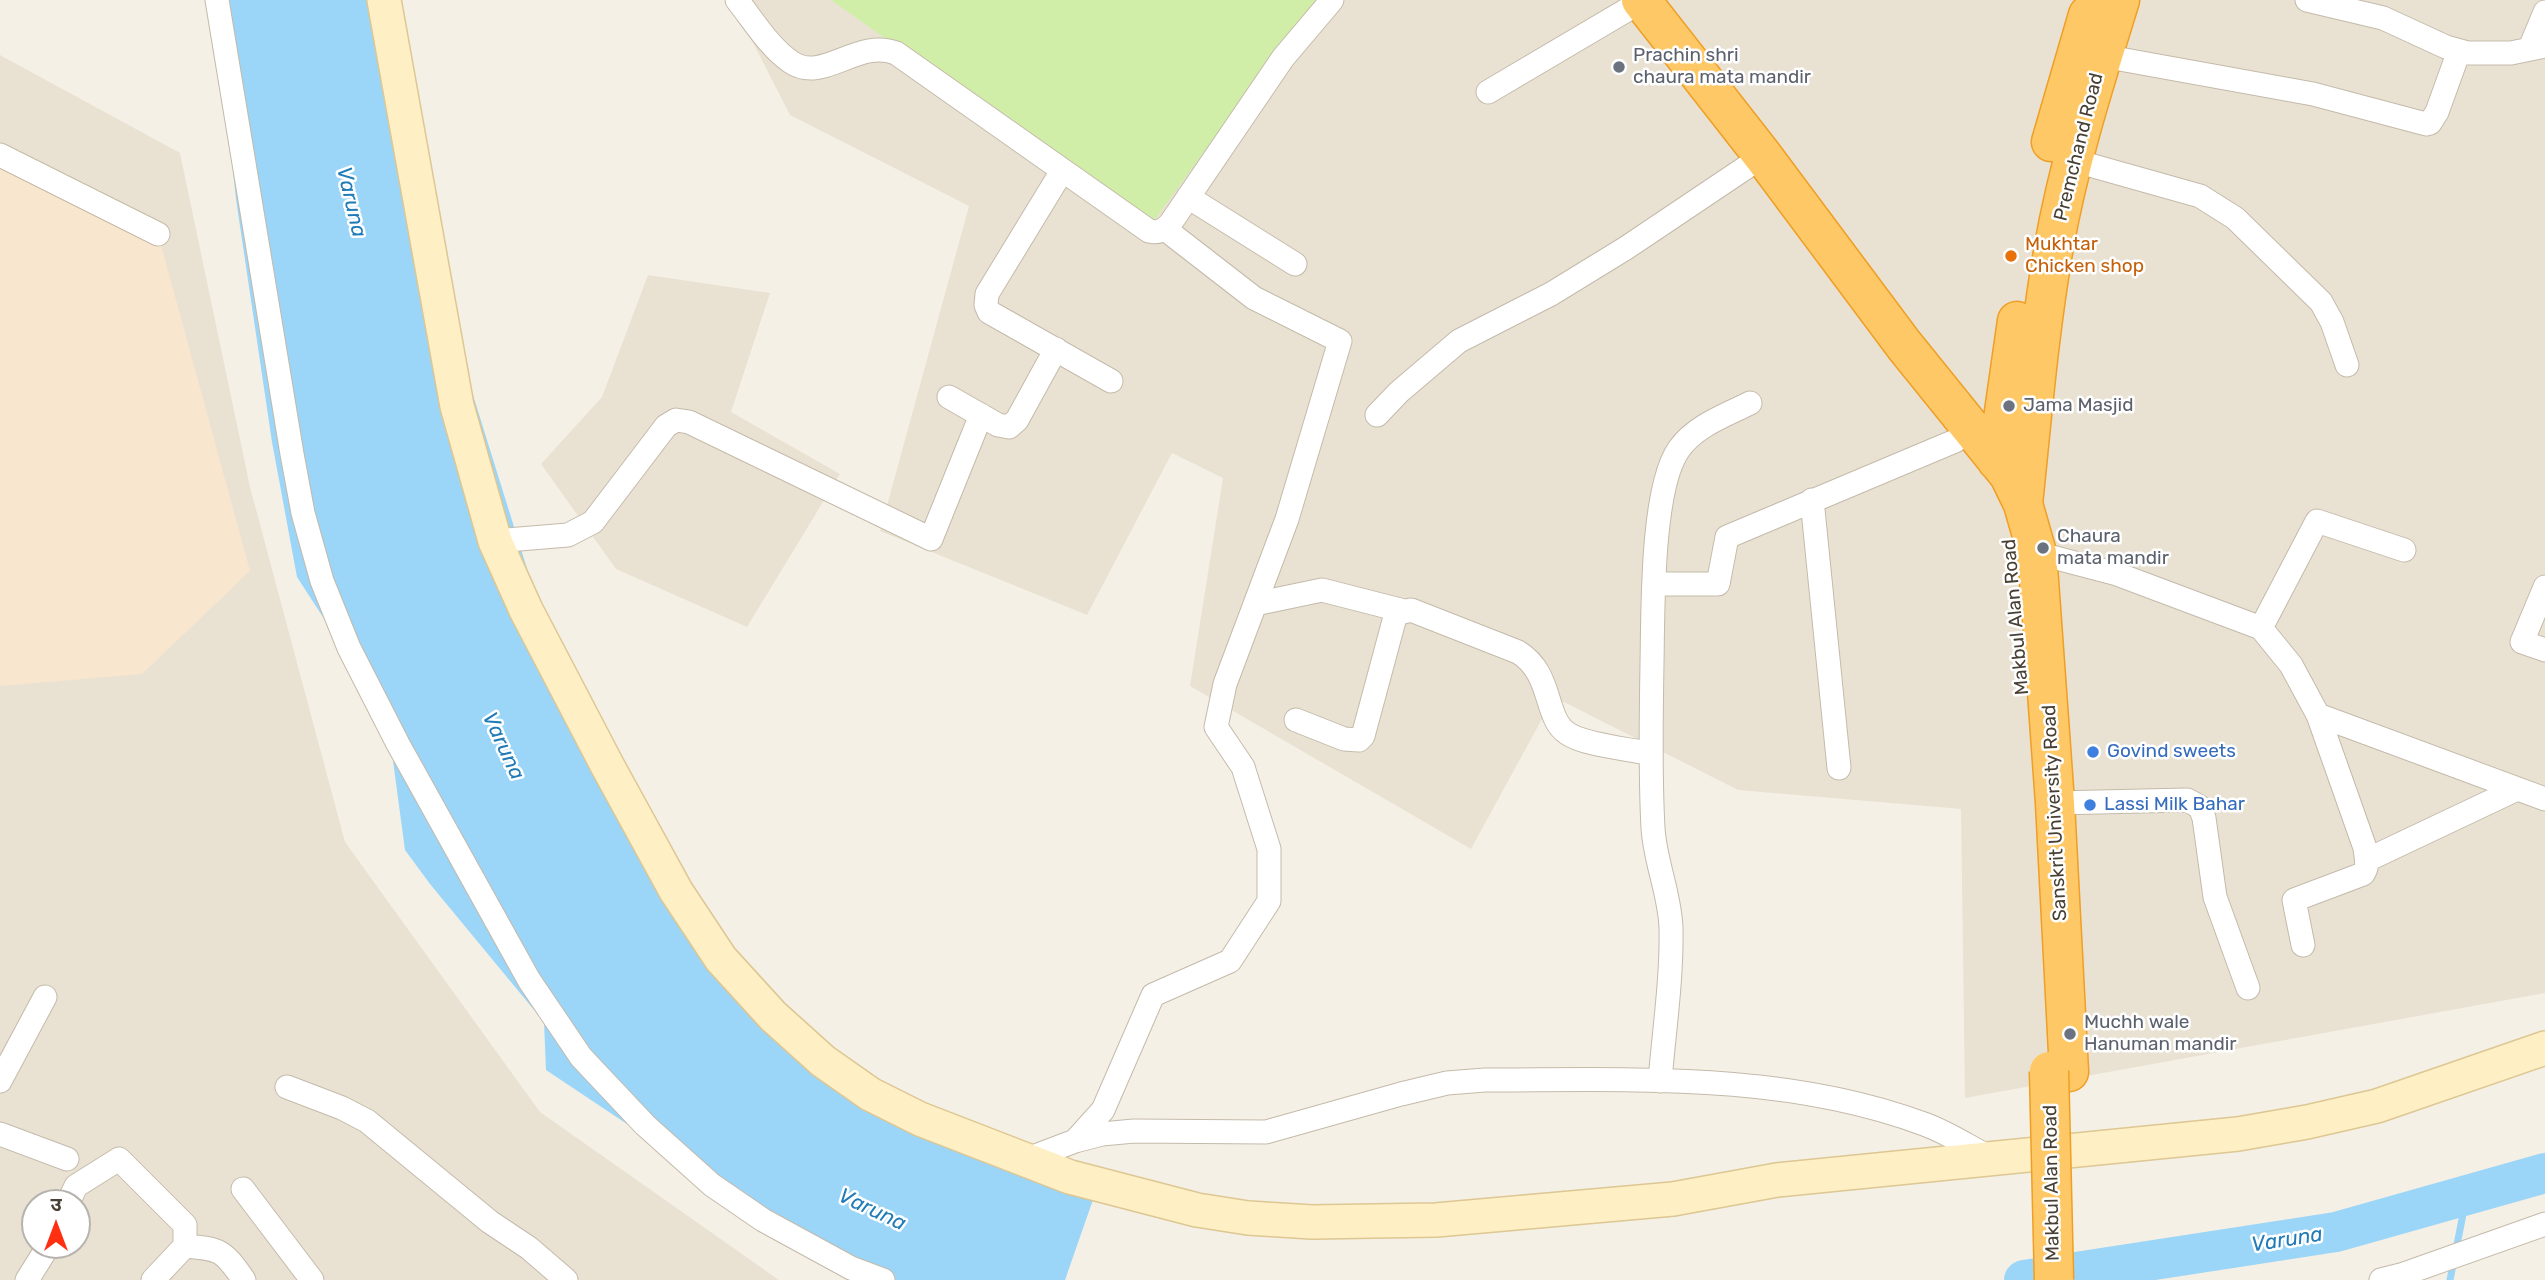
<!DOCTYPE html>
<html>
<head>
<meta charset="utf-8">
<style>
	body { margin:0 }
	#map { position:relative; width:2545px; height:1280px; overflow:hidden; background:#f5f0e5; font-family:Rubik,"Noto Sans Devanagari",sans-serif }
	canvas { display:block }
	.north { position:absolute; left:21px; top:1189px; width:70px; height:70px; box-sizing:border-box; background:#fff; border:2px solid #b6b3ae; border-radius:50%; rotate:0deg; font-size:19px; font-weight:700; line-height:28px; text-align:center; color:#484034 }
	.north::after { content:''; display:block; margin:auto; width:24px; height:32px; background:#ff2f12; clip-path:polygon(50% 0,100% 100%,50% 72%,0 100%) }
</style>
</head>
<body>
<div id="map">
<canvas width="2545" height="1280"></canvas>
<div class="north">उ</div>
</div>
<script>
const c = document.querySelector('canvas').getContext('2d');
c.lineJoin = 'round';
function fill(path, color) { c.fillStyle = color; c.fill(path, 'evenodd'); }
function strokePath(path, color, width, dash) { c.strokeStyle = color; c.lineWidth = width; c.lineCap = dash ? 'butt' : 'round'; c.setLineDash(dash || []); c.stroke(path); }
function label(font, color, halo, rows, align = 'center') {
  c.font = font + ' Rubik,sans-serif'; c.lineWidth = 5; c.setLineDash([]); c.textBaseline = 'middle'; c.strokeStyle = halo; c.fillStyle = color; for (const [text, x, y, turn = 0] of rows) {
    c.save(); c.translate(x, y); c.rotate((+turn || 0) * Math.PI / 180); c.textAlign = isNaN(turn) ? turn : align; if (halo) c.strokeText(text, 0, 0); c.fillText(text, 0, 0); c.restore();
  }
}
fill(new Path2D(`
	M731 0H2545V993L1965 1098 1961 809 1738 790 1554 697 1471 849 1190 686 1223 478 1172 453 1087 615 880 531 969 206 790 115Z
	M0 55 180 153 250 487 345 842 540 1112 779 1280H0ZM35 1203H77V1245H35Z
	M648 275 770 293 731 412 840 474 747 627 616 569 541 464 602 397Z`), '#e9e2d3');
fill(new Path2D(`
	M0 155 158 234 250 571 142 674 0 686Z`), '#f9e6ce');
fill(new Path2D(`
	M831 0H1324L1301 19 1150 226Z`), '#d1eea9');
fill(new Path2D(`
	M215 0H397L449 318 553 652 694 931 876 1109 1095 1194 1065 1280H861L546 1070 544 1022 430 884 405 850 387 716 297 577 272 442 236 199Z`), '#9bd5f8');
strokePath(new Path2D(`
	M2450 1280 2467 1194`), '#9bd5f8', 7);
strokePath(new Path2D(`
	M2024 1280 2336 1232 2545 1173`), '#9bd5f8', 40);
const street = new Path2D(`
	M217 0 292 454 303 513 322 581 349 648 398 744 529 980 581 1057 645 1125 712 1185 763 1220 851 1268 883 1280
	M737 0C753 20 769 47 791 62 823 84 857 38 896 53L1149 231C1158 233 1163 231 1170 224L1283 58 1332 0
	M2307 0 2383 18 2446 47 2468 53H2511L2545 46
	M2530 48 2545 12
	M2103 56 2313 94 2426 124 2430 123 2437 112 2459 51
	M1488 92 1642 1
	M0 155 158 234
	M2072 160 2200 196 2235 218 2321 302 2332 322 2347 365
	M1062 171 987 294 986 305 989 312 1111 381
	M1188 197 1295 264
	M949 397 998 425 1009 427 1017 420 1056 349
	M1377 415 1399 392 1459 341 1551 294 1626 248 1763 156
	M1812 500 1839 768
	M495 541 568 535 593 522 666 426 676 420 689 422 931 539 981 415
	M2037 553 2117 574 2261 628 2291 665 2318 715 2365 848C2366 858 2369 866 2363 874L2294 900 2303 945
	M1654 584H1718L1727 537 1955 441
	M2545 587 2522 642 2545 650
	M1255 604 1322 590 1404 611
	M2261 628 2317 521 2404 550
	M2318 715 2545 799
	M1296 720 1344 739 1359 740 1363 736 1395 617 1399 613 1411 610 1518 652C1553 673 1544 718 1567 733 1583 745 1630 749 1651 754
	M2055 803 2187 800 2200 807 2204 818 2215 897 2248 988
	M2367 860 2517 789
	M0 1081 45 997
	M1660 1081C1664 1031 1672 979 1671 928 1670 894 1655 862 1653 828 1650 774 1651 718 1652 664 1653 614 1651 488 1679 449 1695 426 1726 415 1750 403
	M287 1087 342 1108 367 1121 490 1222 529 1248 566 1280
	M0 1134 67 1159
	M1075 1141 1103 1110 1153 995 1230 961 1269 901V849L1243 767 1216 727 1225 684 1287 519 1340 341 1254 298 1165 229
	M1025 1160 1075 1141 1102 1134 1134 1131 1266 1132 1401 1094 1447 1083 1485 1080C1632 1080 1784 1072 1924 1124 1947 1132 1969 1147 1991 1158
	M243 1189 312 1280
	M68 1203 76 1186 119 1159 185 1225V1246L153 1280
	M185 1246C221 1249 223 1250 244 1280
	M27 1280 49 1245
	M2381 1280 2401 1275 2545 1224`);
const secondary = new Path2D(`
	M384 0 457 406 495 541 526 610 607 765 676 891 721 959 773 1016 823 1061 870 1094 920 1119 1070 1177 1197 1210 1248 1218 1312 1222 1436 1220 1673 1199 1777 1180 2238 1134 2307 1122 2377 1106 2545 1048`);
const highway = new Path2D(`
	M1641 0 1763 156 1904 345 2009 475 2023 504 2037 553 2055 803 2069 1072
	M2051 142 2088 15
	M1997 461 2017 321
	M2023 504C2032 418 2039 332 2054 246 2069 162 2095 81 2120 0`);
strokePath(street, '#c4baaa', 25);
strokePath(secondary, '#ddc792', 36);
strokePath(highway, '#ef9f25', 41);
strokePath(street, '#fff', 23);
strokePath(secondary, '#ffefc5', 33);
strokePath(highway, '#ffc866', 38);
const highwayBridge = new Path2D(`
	M2049 1071 2054 1280`);
strokePath(highwayBridge, '#ef9f25', 41, []);
strokePath(highwayBridge, '#ffc866', 38);
for (const [x, y, r, color] of [
	[1619,67,7,"#6b7280"],
	[2011,256,7,"#e8710a"],
	[2009,406,7,"#6b7280"],
	[2043,548,7,"#6b7280"],
	[2093,752,7,"#3f7fe0"],
	[2090,805,7,"#3f7fe0"],
	[2070,1034,7,"#6b7280"]
]) { const dot = new Path2D(); dot.arc(x, y, r, 0, 2 * Math.PI); c.fillStyle = color; c.fill(dot); strokePath(dot, '#fff', 2.5); }
label('19px', '#5b616d', '#fff', [
	["Prachin shri",1633,56],
	["chaura mata mandir",1633,78],
	["Jama Masjid",2023,406],
	["Chaura",2057,537],
	["mata mandir",2057,559],
	["Muchh wale",2084,1023],
	["Hanuman mandir",2084,1045]
], 'left');
label('19px', '#484034', '#fff', [
	["Premchand Road",2079,147,-76],
	["Makbul Alan Road",2016,617,-95],
	["Sanskrit University Road",2055,813,-93],
	["Makbul Alan Road",2052,1183,-91]
]);
label('19px', '#c56008', '#fff', [
	["Mukhtar",2025,245],
	["Chicken shop",2025,267]
], 'left');
label('19px', '#366cbe', '#fff', [
	["Govind sweets",2107,752],
	["Lassi Milk Bahar",2104,805]
], 'left');
label('italic 21px', '#207bb7', '#fff', [
	["Varuna",351,202,77],
	["Varuna",503,746,65],
	["Varuna",872,1210,25],
	["Varuna",2287,1240,-9]
]);
</script>
</body>
</html>
